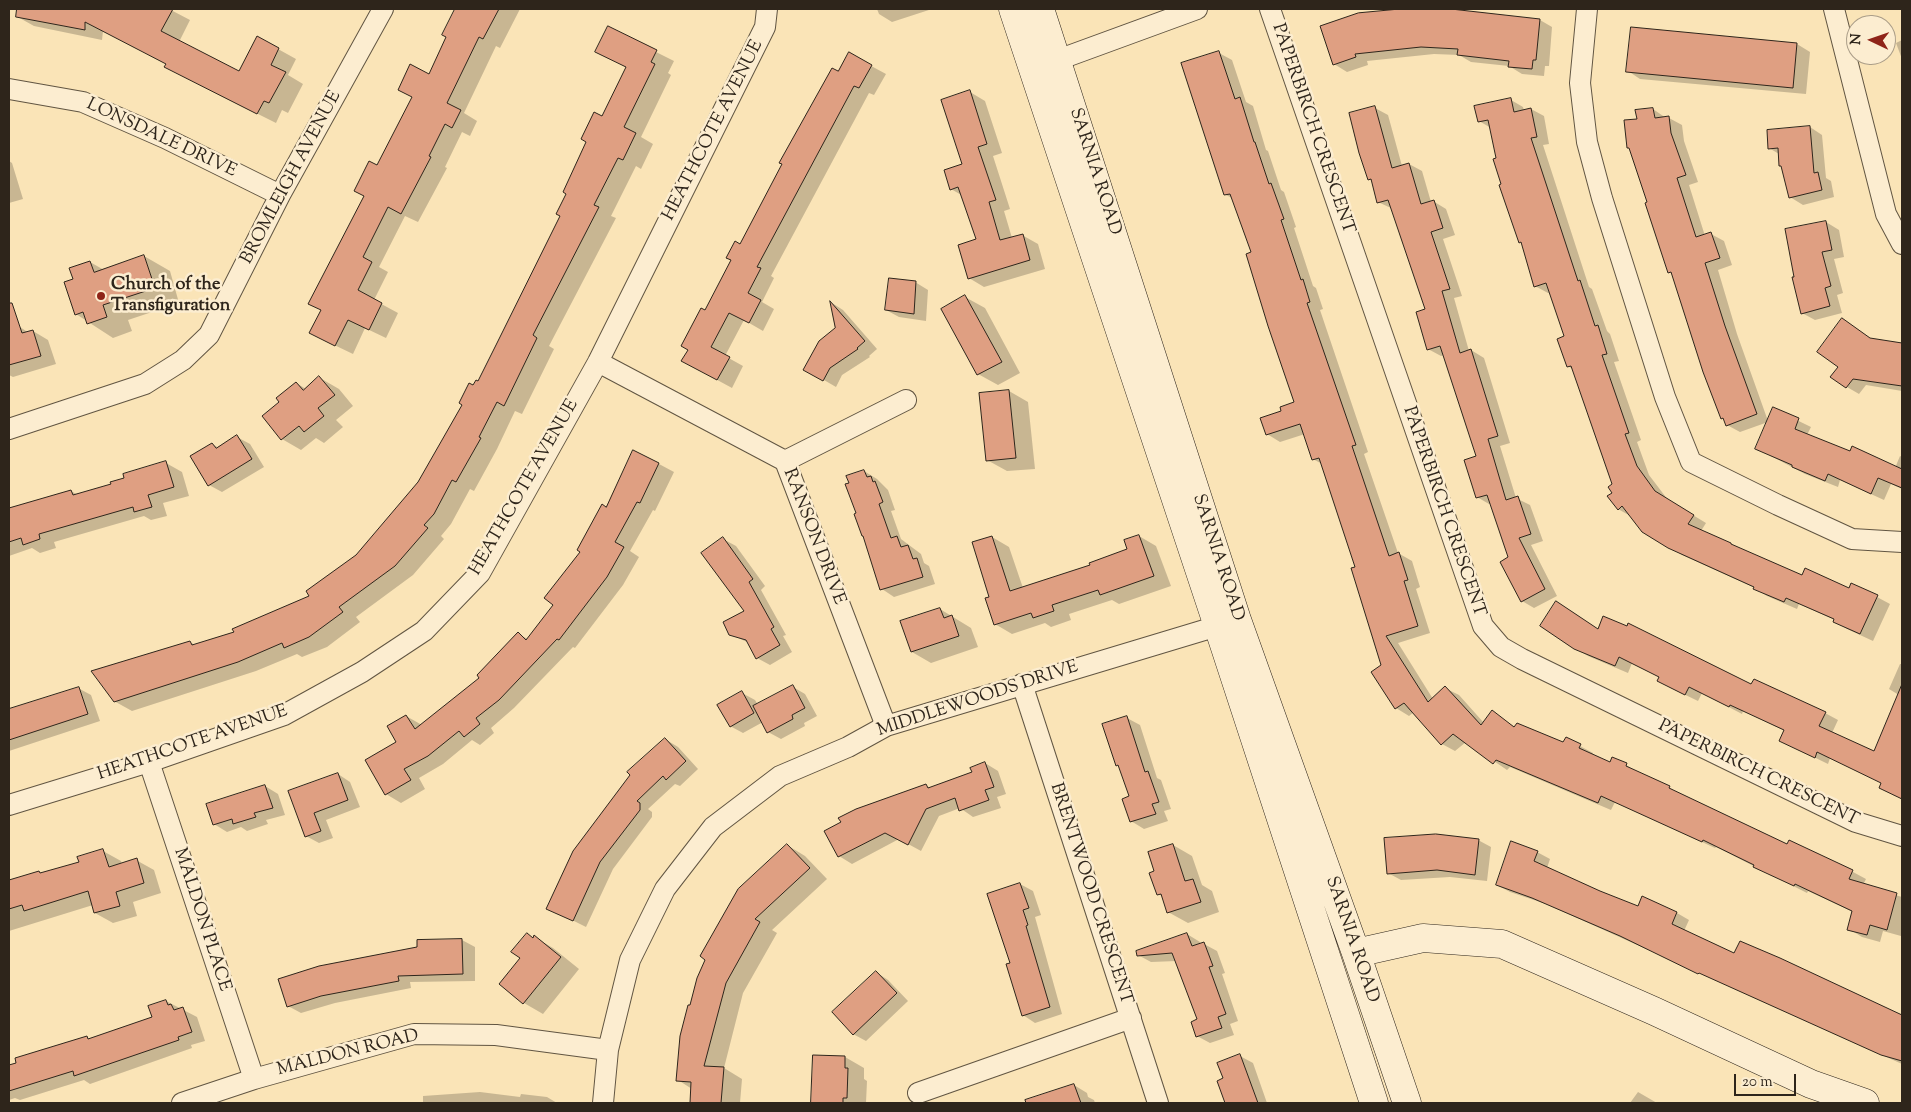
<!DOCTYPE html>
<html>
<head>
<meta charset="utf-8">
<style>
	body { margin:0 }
	#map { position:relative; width:1911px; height:1112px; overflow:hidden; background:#fae4b7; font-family:"Sorts Mill Goudy",serif }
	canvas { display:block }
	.frame { position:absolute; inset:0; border:10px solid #2e251b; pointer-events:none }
	.north { position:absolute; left:1846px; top:15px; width:50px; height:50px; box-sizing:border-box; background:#fcedd0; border:1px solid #aa9d88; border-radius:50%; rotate:273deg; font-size:14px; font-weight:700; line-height:20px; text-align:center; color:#2e251b }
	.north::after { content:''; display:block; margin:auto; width:18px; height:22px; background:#8f2418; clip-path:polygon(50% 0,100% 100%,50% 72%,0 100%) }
	.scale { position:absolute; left:1734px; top:1074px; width:62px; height:22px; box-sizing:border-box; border:2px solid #2e251b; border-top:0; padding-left:6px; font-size:15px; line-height:18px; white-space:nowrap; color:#2e251b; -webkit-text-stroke:4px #fcedd0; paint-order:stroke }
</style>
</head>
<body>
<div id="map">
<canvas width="1911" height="1112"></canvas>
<div class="frame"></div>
<div class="north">N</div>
<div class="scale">20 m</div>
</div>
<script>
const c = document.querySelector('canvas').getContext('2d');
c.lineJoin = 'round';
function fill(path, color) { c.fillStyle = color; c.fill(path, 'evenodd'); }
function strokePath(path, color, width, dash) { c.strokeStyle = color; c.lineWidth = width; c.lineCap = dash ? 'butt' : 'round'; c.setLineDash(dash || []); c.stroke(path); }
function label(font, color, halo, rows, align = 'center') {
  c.font = font + ' "Sorts Mill Goudy",serif'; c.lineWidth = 5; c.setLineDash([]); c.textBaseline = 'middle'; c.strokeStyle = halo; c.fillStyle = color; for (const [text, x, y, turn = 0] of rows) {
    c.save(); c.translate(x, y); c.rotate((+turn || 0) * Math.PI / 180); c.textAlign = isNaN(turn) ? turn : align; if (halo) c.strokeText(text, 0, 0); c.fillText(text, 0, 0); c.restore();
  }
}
fill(new Path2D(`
	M17 9H169L190 20 179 42 240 73 278 49 296 59 288 75 303 84 288 113 282 110 276 123 184 77 167 64 103 31 102 40 34 26 16 16Z
	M460 9H520L500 48 496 46 464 113 477 121 470 136 462 132 445 167 447 168 418 222 405 216 379 267 388 272 374 300 398 313 386 338 365 328 353 354 328 342 322 310 378 167 429 75 448 37 446 36Z
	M877 9H932L892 22 879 14Z
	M1540 20 1552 27 1549 66H1545L1544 76 1522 74 1509 66 1471 62 1459 55 1434 54 1367 61 1368 65 1347 72 1334 64 1322 27Z
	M608 28 674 61 668 73 671 75 641 137 653 144 641 169 636 166 611 216 616 218 549 346 554 349 522 414 515 411 497 449 474 491 470 489 451 524 441 536 444 539 413 575 356 617 360 622 327 647 302 657 297 654 256 671 132 711 114 701 190 642 195 645 235 632 311 596 356 556 419 483 474 387 478 382 562 215 603 117 627 68 597 52Z
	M1632 28 1797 44 1810 52 1806 94 1640 79 1628 71Z
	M1902 40V59L1896 43Z
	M1219 53 1232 60 1246 102 1253 106 1266 150 1268 151 1281 190 1284 192 1296 227 1294 228 1313 286 1316 288 1323 309 1320 310 1368 452 1364 454 1398 553 1412 561 1420 587 1416 589 1430 633 1398 643 1433 699 1445 688 1459 695 1484 723 1492 712 1515 727 1564 744 1580 746 1593 753 1592 756 1610 764 1626 765 1639 773 1787 846 1790 841 1853 872 1866 879 1863 885 1902 897V930L1901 936 1883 931 1880 942 1862 937 1849 929 1853 912 1808 891 1807 893 1716 847 1715 848 1615 802 1611 810 1510 767 1507 770 1466 742 1455 751 1442 744 1414 712 1409 716 1396 708 1357 567 1322 464 1313 459 1305 434 1280 442 1267 434 1283 411 1296 403 1253 253 1234 199 1226 195Z
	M849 54 886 74 874 95 869 93 771 276 774 278 762 302 774 309 763 331 744 320 725 356 743 366 732 388 697 369 689 349 705 312 740 246Z
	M970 92 985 101 1002 153 993 156 1010 209 1004 211 1012 238 1022 235 1038 244 1045 269 984 287 969 278 977 240 963 196 951 189 963 165Z
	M1511 100 1523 107 1524 111 1531 109 1544 116 1549 144 1543 145 1589 287 1592 289 1607 331 1610 334 1619 361 1614 362 1641 440 1637 442 1649 475 1668 500 1706 523 1701 531 1803 577 1877 597 1890 604 1873 641 1847 629 1835 622V620L1799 604 1797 609 1767 596 1755 588 1682 555 1669 547 1632 517 1618 509 1614 493V484L1574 370 1568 366 1566 337 1550 293H1548L1535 286 1523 244 1520 242 1503 185 1491 128 1479 121Z
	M1375 108 1388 115 1402 166 1409 164 1422 171 1431 202 1433 201 1446 209 1455 235 1443 239 1462 296 1454 298 1469 351 1471 350 1484 358 1510 443 1500 446 1516 498 1530 505 1543 541 1531 545 1557 596 1534 608 1522 601 1510 558 1491 504H1489L1477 497V457L1445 355 1441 356 1428 349 1427 310 1393 209 1378 202 1372 181 1369 179Z
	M1653 109 1666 118H1669L1682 125 1684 141 1698 182 1689 185 1705 236 1711 234 1724 241 1732 265 1718 270 1737 334 1768 421 1774 409 1811 427 1807 435 1851 452 1895 468 1900 456 1902 457V489L1891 484 1884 500 1840 480 1838 487 1805 474 1756 448 1768 422 1740 432 1727 425 1726 420 1722 418 1673 274 1669 272 1649 203 1638 120Z
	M1810 127 1822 135 1826 178 1831 181 1834 197 1803 205 1790 197 1779 154 1769 148Z
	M9 161 12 163 23 199 9 203Z
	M1826 222 1839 230 1844 257 1834 259 1843 293 1837 295 1842 313 1815 320 1802 313 1796 278Z
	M144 256 170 271 179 303 128 320 132 331 113 338 76 314 75 280 90 262 104 270Z
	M915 282 928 290 926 321 899 317 886 310Z
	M965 297 985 308 1020 373 998 385 978 374Z
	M832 303 843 310 877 349 869 356 870 357 842 375 836 387 805 369 837 328Z
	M1843 319 1873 340 1902 344V391L1866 385 1859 394 1847 387 1839 367Z
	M20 327 29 333 33 331 48 340 56 364 13 377 9 375V330Z
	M320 378 339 389 353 406 336 420 343 427 324 443 316 438 301 450 282 439 280 402 296 383 306 389Z
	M1009 391 1028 402 1035 469 1007 471 987 460Z
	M237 437 250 444 264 467 222 492 209 485 212 444 219 448Z
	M166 463 182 472 189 496 163 503 167 516 151 520 144 516 54 542 56 548 40 553 32 548 9 556V510L71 491 78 495 112 485Z
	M659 464 674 472 655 511 653 510 630 551 639 557 623 585 575 648 573 647 514 708 491 728 494 733 480 745 472 740 443 764 419 778 425 789 401 803 386 794 406 716 422 725 481 678 518 634 528 639 555 605 581 551 607 508Z
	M864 471 877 479 888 490 895 510 891 511 901 539 921 554 924 563 929 566 935 584 894 597 882 589 858 514Z
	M1139 536 1156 546 1171 586 1119 604 1112 600 1069 614 1071 620 1051 627 1045 623 1012 634 995 624 990 598 992 537 1009 547 1023 588 1091 566 1129 550Z
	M723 539 736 546 765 586 761 590 786 635 783 636 792 652 770 665 757 658 749 643 730 634 745 612Z
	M940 609 971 628 978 647 931 663 912 652Z
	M1599 630 1825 713 1838 720 1832 733 1875 752 1899 695 1889 689 1900 664H1902V799L1893 795 1883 783 1830 758 1828 764 1781 741 1785 731 1743 711 1742 714 1702 693 1698 701 1671 688 1660 677 1632 663 1628 673 1588 656 1575 648Z
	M793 687 805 694 817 716 804 723 805 726 781 739 768 732 763 722 743 733 730 726 742 693 755 700 758 705Z
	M78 688 91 695 100 721 9 751V709Z
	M1127 718 1140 725 1157 778 1161 780 1171 809 1164 811 1168 821 1144 829 1131 821V797L1121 767 1117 765Z
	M665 739 678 747 698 769 680 786 675 784 648 809 652 812V817L613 869 586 927 548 908Z
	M985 763 998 771 1006 794 997 797 1001 808 973 817 960 808 939 816 921 851 899 839 852 864 839 856 826 831 926 786 931 788 974 772Z
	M338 774 350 782 360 807 326 820 333 838 319 843 306 836 290 792Z
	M265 786 278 794 285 815 266 820 268 824 247 831 241 827 227 832 214 824Z
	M1478 840 1491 847 1487 881 1450 877 1401 880 1388 873Z
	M787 845 805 856 827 879 772 930 777 933 743 993 724 1068 742 1079 740 1103H691L692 1089 678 1080 691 1007Z
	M1173 845 1192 856 1202 885 1212 891 1219 912 1188 923 1168 912 1164 897 1158 894 1156 872Z
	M103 851 121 861 122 864 136 860 154 870 161 893 133 902 137 916 113 923 95 913 93 905 9 931V881L39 872 42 874 80 862Z
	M1537 852 1550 859 1547 868 1638 908 1643 898 1677 913 1689 920 1684 931 1735 955 1740 943 1902 1016V1064L1546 904 1510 892 1497 885Z
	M1020 884 1033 891 1041 915 1035 917 1062 1014 1035 1023 1023 1015 1012 963Z
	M1187 934 1200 942 1201 945 1204 944 1217 951 1225 973 1222 974 1238 1021 1230 1024 1234 1035 1210 1043 1197 1036 1198 1020 1177 961 1151 962 1138 955Z
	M534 937 553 948 579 969 543 1014 524 1003 521 958Z
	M462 940 475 947V981L410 982 411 988 335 1003 301 1013 288 1006 418 948V941Z
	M876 972 888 980 908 1001 866 1041 853 1034Z
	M166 1001 197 1017 205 1041 191 1045 192 1048 90 1084 84 1080 20 1100 15 1098 9 1100V1067L86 1037 91 1040 153 1018Z
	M814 1056 845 1057 864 1068V1079L867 1081 866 1103H812Z
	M1240 1056 1253 1063 1267 1103H1227L1219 1081 1225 1079Z
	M1074 1085 1087 1093 1088 1097 1094 1100 1095 1103H1055L1051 1093Z
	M480 1092 520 1097 521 1094 547 1097 557 1103H423V1096Z
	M1638 1092 1657 1103H1630Z`), '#0003');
const building = new Path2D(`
	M17 9H173L161 31 239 71 257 36 279 48 271 65 286 72 269 103 264 101 257 114 164 67 166 64 85 22V30L16 17Z
	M455 9H499L483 39 479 37 447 103 461 110 452 128 445 124 429 156 431 157 401 214 388 207 363 257 372 262 358 290 382 303 369 330 348 320 335 346 309 333 321 310 308 304 364 196 354 191 369 161 377 165 412 97 398 90 410 64 429 74 446 37 442 35Z
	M1400 9H1451L1540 19 1536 60H1533L1532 69 1508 67 1509 61 1457 55 1458 49 1421 47 1355 54 1356 57 1333 65 1320 26 1358 13Z
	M608 26 657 50 651 62 655 64 624 127 636 133 623 160 618 158 594 205 599 207 533 335 537 338 504 406 497 402 479 437 481 438 456 482 452 480 434 514 424 525 428 528 395 566 339 607 343 612 309 637 284 648 282 643 238 662 114 702 91 671 190 641 192 645 234 632 232 629 309 596 306 591 356 555 418 482 462 405 459 403 469 383 473 385 476 380 478 381 496 345 560 216 556 214 566 194 563 192 586 142 581 139 594 112 602 116 626 67 595 52Z
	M1631 27 1797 43 1793 88 1626 72Z
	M1219 51 1235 99 1240 97 1254 142H1255L1269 184 1271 183 1284 219 1281 220 1301 280 1303 279 1310 302 1307 303 1356 445 1352 446 1389 556 1399 552 1408 580 1404 581 1418 626 1386 636 1428 702 1445 686 1481 725 1492 710 1514 727 1517 723 1563 742 1566 737 1581 744 1579 748 1610 762 1612 757 1627 763 1626 766 1670 786 1669 788 1787 844 1789 840 1853 870 1849 879 1897 893 1887 930 1870 925 1867 935 1847 930 1852 911 1795 884 1794 886 1753 867 1754 865 1703 840 1702 842 1601 796 1598 803 1496 760 1493 764 1453 734 1441 745 1404 703 1395 709 1371 672 1381 665 1351 568 1355 567 1319 458 1312 460 1300 424 1266 435 1260 418 1281 411 1280 407 1294 402 1268 326 1246 254 1251 252 1230 194 1224 195 1181 63Z
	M849 52 872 65 859 88 854 86 757 267 761 268 748 293 761 300 749 323 729 313 711 347 730 357 717 380 681 361 688 350 681 346 701 308 705 310 731 260 726 258 735 241 740 244 782 164 779 163 832 68 838 71Z
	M970 90 987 144 978 147 996 200 989 202 1000 240 1023 234 1030 260 968 279 958 245 976 239 958 187 950 190 944 170 962 164 941 100Z
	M1511 98 1514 112 1531 108 1537 137 1531 138 1578 281 1580 280 1595 326 1598 325 1607 354 1602 355 1629 433 1625 434 1637 466 1655 491 1694 515 1688 524 1731 543V544L1802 575 1805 568 1849 588 1851 583 1878 595 1860 634 1833 622 1834 619 1786 598 1784 602 1753 589 1754 587 1668 548 1642 532 1622 506 1618 510 1607 496 1612 493 1608 487 1612 484 1571 366 1567 367 1557 339 1564 336 1546 283 1534 287 1521 242 1519 243 1499 185 1501 184 1493 159 1496 158 1488 120 1478 122 1474 106Z
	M1375 106 1392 168 1409 163 1421 204 1434 200 1443 228 1431 232 1450 289 1442 291 1460 353 1471 349 1498 436 1488 439 1506 500 1518 496 1531 534 1519 538 1545 589 1521 602 1500 562 1508 557 1487 495 1476 498 1464 460 1476 456 1440 346 1427 350 1416 312 1425 309 1388 200 1377 203 1371 179 1368 180 1359 153 1349 113Z
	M1653 108 1655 118 1669 116 1671 133 1686 175 1677 178 1696 237 1711 232 1720 258 1705 263 1725 326 1757 414 1726 426 1723 418 1721 419 1703 372 1671 272 1668 273 1645 203 1647 202 1629 148H1627L1624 120 1637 119 1635 110Z
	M1810 126 1814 173 1818 172 1822 190 1789 198 1781 166H1779L1778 148 1768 149 1767 130Z
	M1826 221 1832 250 1822 252 1831 286 1825 288 1830 306 1801 314 1792 277H1794L1785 229Z
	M144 255 155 288 103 305 107 317 87 324 83 312 75 315 64 282 73 279 69 268 90 261 94 272Z
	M889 278 916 281 914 314 885 310Z
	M965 295 1002 362 977 375 941 309Z
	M830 301 865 341 857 348 858 349 830 368 823 381 803 370 819 341 835 328Z
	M9 303H12L22 333 33 330 41 356 9 365Z
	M1842 318 1870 338 1902 343V386L1853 379 1846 388 1830 377 1838 367 1817 352Z
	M319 376 335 395 318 408 324 416 304 432 299 426 281 440 262 416 279 402 276 398 296 382 303 390Z
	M1009 390 1016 458 986 461 979 393Z
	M1773 407 1799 418 1795 429 1850 451 1852 446 1902 469V488L1878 478 1871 494 1828 474 1825 481 1792 467V465L1755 449Z
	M237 435 252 459 208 486 190 456 212 443 216 448Z
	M633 450 659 463 640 503 637 502 615 542 624 547 607 577 559 640 557 639 499 700 476 718 480 724 464 737 459 731 428 756 404 769 411 780 385 795 365 760 396 742 387 726 406 715 415 729 479 678 477 675 518 632 526 640 553 605 544 598 580 552 577 550 602 504 606 507Z
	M166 461 174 487 148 495 152 507 134 512 133 507 39 534 40 539 23 545 21 538 9 542V508L71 490 73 495 111 484 110 482 124 478 123 474Z
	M864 470 867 477 871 476 873 482 875 481 883 502 879 504 891 538 897 536 901 547 908 545 913 559 917 558 923 577 880 590 863 536H862L854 514 856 513 845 484 849 483 846 476Z
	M1139 535 1154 576 1100 595 1098 590 1052 605 1054 611 1033 618 1031 613 994 625 985 598 989 597 972 542 992 536 1010 591 1090 565 1089 563 1127 549 1124 540Z
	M723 537 753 579 749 582 774 627 771 629 780 645 756 659 746 640 729 635 723 622 744 611 701 553Z
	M1556 601 1598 629 1603 616 1627 626 1628 623 1751 684 1754 679 1826 712 1819 726 1874 751 1902 684V799L1879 788 1881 783 1817 752 1815 758 1779 741 1784 730 1730 705 1729 707 1689 687 1685 695 1657 681 1659 677 1619 657 1615 666 1574 649 1540 626Z
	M940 608 944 618 952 615 959 636 911 652 900 621Z
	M793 685 805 708 792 715 793 719 767 733 753 706Z
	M79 687 88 714 9 740V709Z
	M742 691 754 713 730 727 717 705Z
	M1127 716 1145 772 1148 771 1159 802 1152 804 1156 814 1130 822 1122 799 1129 796 1118 765 1116 766 1102 724Z
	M665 738 686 761 666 780 663 776 637 801 640 803V810L600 862 573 921 546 909 573 851 630 775 627 772Z
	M985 762 994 787 985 790 989 800 959 811 955 798 926 809 908 845 885 833 838 857 824 831 841 822 838 818 856 809 926 784 928 788 972 772 970 768Z
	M338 773 348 800 314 813 321 831 305 837 288 791Z
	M265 785 273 808 254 813 256 817 233 824 232 819 213 825 206 804Z
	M1436 834 1479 839 1475 875 1437 870 1387 874 1384 838Z
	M1511 841 1538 851 1534 861 1600 891 1638 906 1642 896 1677 912 1672 924 1734 953 1740 941 1780 958 1902 1015V1061L1881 1055 1699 973 1698 974 1620 936 1532 898 1496 885Z
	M787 844 810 868 755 919 760 922 726 983 704 1066 724 1067 721 1103H690L691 1082 676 1081 680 1036 688 1005H690L697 978 705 960 700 956 738 889Z
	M1173 844 1185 881 1193 879 1201 902 1167 913 1161 894 1157 895 1149 873 1154 871 1148 852Z
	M103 849 109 867 137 858 144 883 116 892 120 906 94 913 88 891 24 911 22 905 9 909V880L39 871 40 873 79 862 77 857Z
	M1020 883 1029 908 1023 910 1028 925 1026 926 1050 1007 1022 1016 1006 964 1010 963 987 894Z
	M527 933 533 938 534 935 561 957 523 1004 499 984 520 958 511 952Z
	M1187 933 1192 946 1204 942 1213 966 1209 967 1226 1014 1218 1017 1222 1028 1196 1037 1191 1022 1197 1019 1172 953 1137 956 1136 951Z
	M462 939 463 974 398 976 399 981 321 996 287 1007 278 979 319 966 417 947V940Z
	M876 971 897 993 853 1035 832 1012Z
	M166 1000 168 1005 171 1004 174 1010 183 1007 192 1032 178 1037 179 1040 74 1076 73 1071 9 1091V1065L16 1063 15 1058 87 1036 88 1039 152 1017 148 1006Z
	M1240 1054 1258 1103H1225L1217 1081 1223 1078 1217 1063Z
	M813 1055 845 1056V1068H848L847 1098H843V1103H811Z
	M1074 1084 1081 1103H1026L1025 1100Z`);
fill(building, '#df9f82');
strokePath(building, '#2e251b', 1);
const street = new Path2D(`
	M1270 9 1483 626 1501 647 1522 659 1856 822 1902 836
	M1587 9 1580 83 1587 142 1602 198 1665 397 1691 462 1778 505 1852 539 1902 542
	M1834 9 1886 214 1902 244
	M1044 65 1197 9
	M9 89 83 102 165 138 280 195
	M598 362 785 461 886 726
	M9 429 145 384 183 360 209 335 280 195 383 9
	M785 461 906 400
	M1022 684 1158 1103
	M149 762 254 1079
	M9 805 149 762 284 715 362 672 424 631 480 573 598 362 765 27 767 9
	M918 1093 1131 1018
	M182 1103 254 1079 414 1034 496 1035 608 1050
	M603 1103 608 1050 630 960 665 889 713 827 780 776 848 747 886 726 1231 622`);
const secondary = new Path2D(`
	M1013 9 1218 626 1374 1103
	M1040 9 1237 620 1356 953 1407 1103
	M1356 953 1423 938 1502 944 1654 1011 1811 1084 1865 1103`);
strokePath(street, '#615542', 22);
strokePath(secondary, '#2e251b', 29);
strokePath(street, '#fcedd0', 20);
strokePath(secondary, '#fcedd0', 28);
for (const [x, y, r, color] of [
	[101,296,5,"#8f2418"]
]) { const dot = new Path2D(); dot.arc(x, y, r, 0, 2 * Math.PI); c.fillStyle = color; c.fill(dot); strokePath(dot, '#fcedd0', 2); }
label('18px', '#2e251b', '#fcedd0', [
	["PAPERBIRCH CRESCENT",1312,129,71],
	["HEATHCOTE AVENUE",714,131,-63],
	["LONSDALE DRIVE",161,139,25],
	["SARNIA ROAD",1094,172,72],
	["BROMLEIGH AVENUE",292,178,-62],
	["HEATHCOTE AVENUE",525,488,-60],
	["PAPERBIRCH CRESCENT",1443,512,71],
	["RANSON DRIVE",813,537,69],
	["SARNIA ROAD",1217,558,72],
	["MIDDLEWOODS DRIVE",978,700,-18],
	["HEATHCOTE AVENUE",193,744,-19],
	["PAPERBIRCH CRESCENT",1758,774,26],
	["BRENTWOOD CRESCENT",1090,894,72],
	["MALDON PLACE",201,920,72],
	["SARNIA ROAD",1351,940,71],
	["MALDON ROAD",348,1054,-14]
]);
label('bold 18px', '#2e251b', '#fcedd0', [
	["Church of the",111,286],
	["Transfiguration",111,307]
], 'left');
</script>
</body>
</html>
